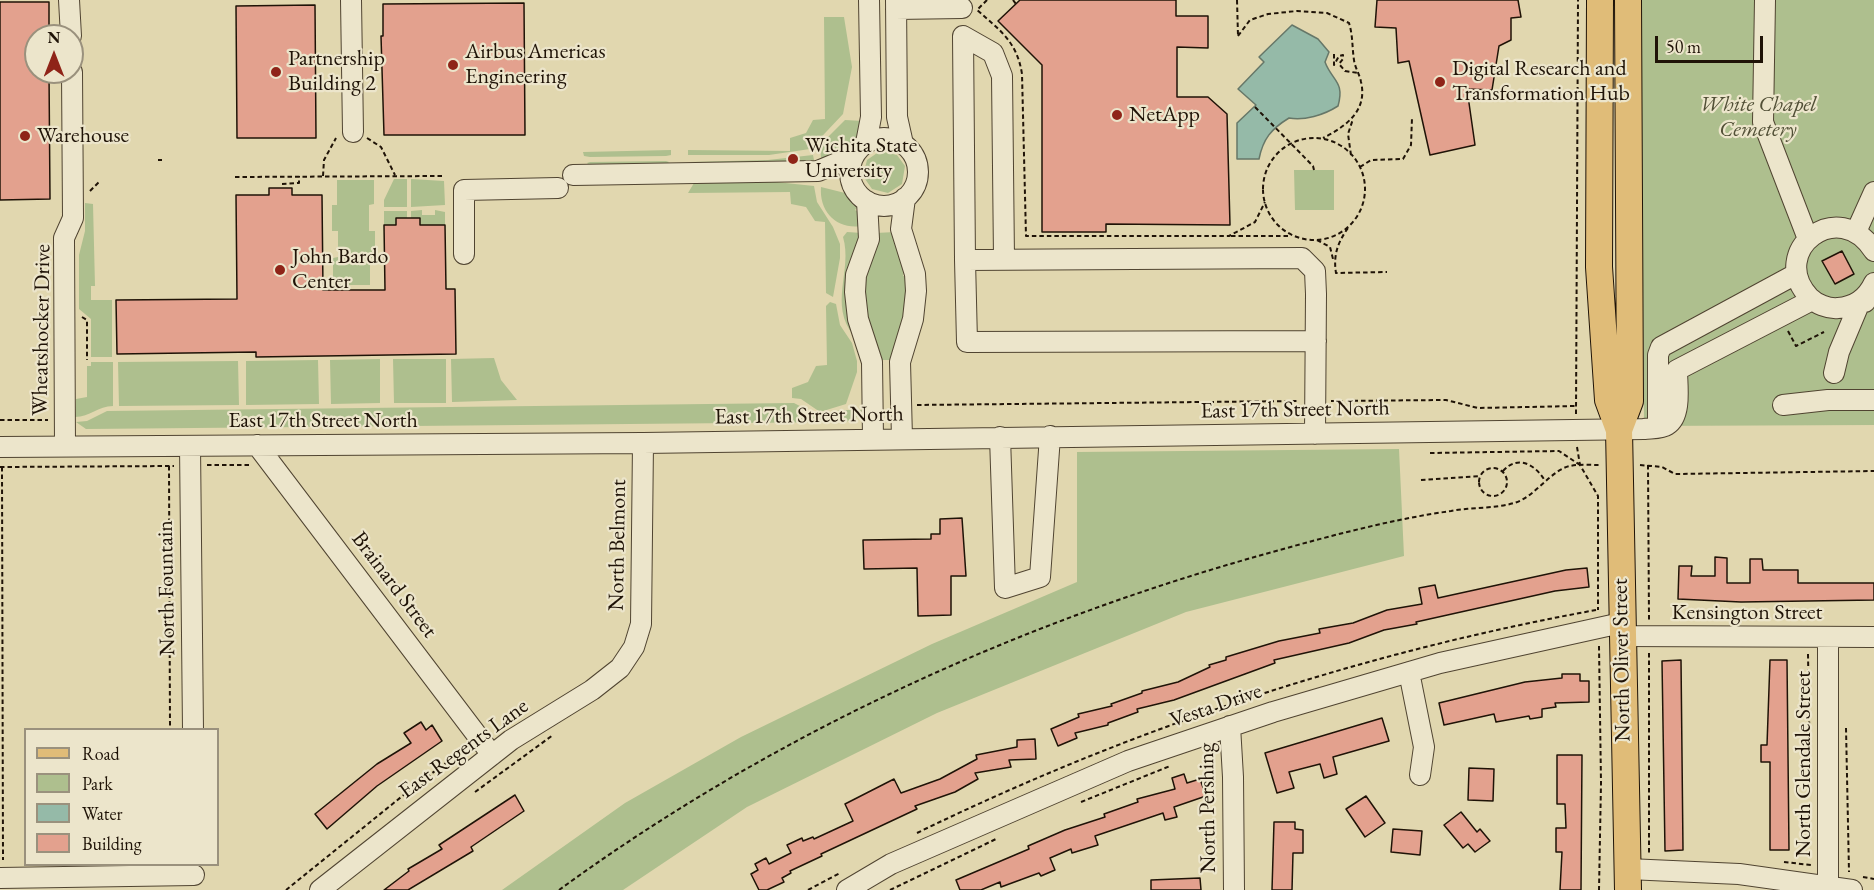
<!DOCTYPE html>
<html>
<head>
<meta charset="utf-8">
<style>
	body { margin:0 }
	#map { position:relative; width:1874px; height:890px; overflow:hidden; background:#e1d7af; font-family:"EB Garamond",serif }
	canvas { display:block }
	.legend { position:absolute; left:24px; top:728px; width:195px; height:138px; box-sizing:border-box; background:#ece5cb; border:2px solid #9a917d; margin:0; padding:8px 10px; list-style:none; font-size:18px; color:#1f1307 }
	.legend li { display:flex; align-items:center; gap:12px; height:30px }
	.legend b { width:30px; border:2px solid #9a917d }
	.north { position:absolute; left:24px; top:24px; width:60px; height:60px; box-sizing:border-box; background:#ece5cb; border:2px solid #9a917d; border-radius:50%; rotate:0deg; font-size:16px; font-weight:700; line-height:24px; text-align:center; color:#1f1307 }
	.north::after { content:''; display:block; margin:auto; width:21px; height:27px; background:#8f2418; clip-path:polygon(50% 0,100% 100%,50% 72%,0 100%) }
	.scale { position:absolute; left:1655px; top:36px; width:108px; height:27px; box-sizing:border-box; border:3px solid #1f1307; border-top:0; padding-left:8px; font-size:18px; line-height:21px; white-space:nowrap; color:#1f1307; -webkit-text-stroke:4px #ece5cb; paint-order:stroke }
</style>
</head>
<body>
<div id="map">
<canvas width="1874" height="890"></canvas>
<ul class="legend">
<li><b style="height:8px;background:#e0bc78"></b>Road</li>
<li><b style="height:16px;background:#aebf8e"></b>Park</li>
<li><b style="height:16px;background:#95baa8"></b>Water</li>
<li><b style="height:16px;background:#e3a18e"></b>Building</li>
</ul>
<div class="north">N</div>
<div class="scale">50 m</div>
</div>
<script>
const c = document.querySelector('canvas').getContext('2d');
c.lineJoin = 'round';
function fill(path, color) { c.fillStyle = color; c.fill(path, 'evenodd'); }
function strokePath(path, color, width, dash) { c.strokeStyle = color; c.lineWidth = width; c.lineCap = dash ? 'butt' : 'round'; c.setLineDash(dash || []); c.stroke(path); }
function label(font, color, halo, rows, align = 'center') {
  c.font = font + ' "EB Garamond",serif'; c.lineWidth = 4.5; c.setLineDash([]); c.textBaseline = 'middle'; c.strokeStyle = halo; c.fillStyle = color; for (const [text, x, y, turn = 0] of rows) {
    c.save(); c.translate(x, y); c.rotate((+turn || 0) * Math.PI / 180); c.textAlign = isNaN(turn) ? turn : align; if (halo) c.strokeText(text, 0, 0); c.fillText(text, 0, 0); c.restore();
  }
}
fill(new Path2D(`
	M1641 0H1874V425L1644 426Z
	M824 17H844L852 67 843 114 810 149 769 155H688V150L790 151V138L806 133 813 120 825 119Z
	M845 120 863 121C855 147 849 153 821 158L820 145Z
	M671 150V155L666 156 590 157 584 156 583 152Z
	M880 151 897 155 905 166 902 184 888 193 872 189 863 176 867 160Z
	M813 155 814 160 800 162H690L768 160Z
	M590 162 666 161 669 162 666 165 590 166 587 163Z
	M1294 170H1334V210H1295Z
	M394 179H407V207H384V200Z
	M411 179 444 181 445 205 411 207Z
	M337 180H374V204L369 205V231H375V258H370V285H333V258L338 257V231H332V205H337Z
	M776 182 814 186 817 202 833 227 840 244V258L833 297 826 293 825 222 815 221 806 207 791 204 790 192 688 193 694 183Z
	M821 187 845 193 858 206 855 210 859 212 862 226C837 230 819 212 821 187Z
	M85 203 93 204 95 286H91V300H112V357H91V319L79 309V255L85 231Z
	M422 210V215H435V210L445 212V225H420L411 218V211Z
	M384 211H407V218H396V225H384Z
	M847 232 862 233 854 336C828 304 853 271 843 237Z
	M895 232 905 270 903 276H907L908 302 894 360H879L868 322 864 284 876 233Z
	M830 302 836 304 840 325 852 343 857 361V372L846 404 820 412 801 399 792 398V388L808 382 816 366 827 365 826 306Z
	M494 358 501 380 517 400 452 402 451 359Z
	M380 359V403L331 404 330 360Z
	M393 359H446V403H394Z
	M318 360 319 404 246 405V361Z
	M238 361 239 405 119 406 118 362Z
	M91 362H113V406C98 406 90 417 75 417L76 399 87 397V366H91Z
	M794 403 821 417 840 410H862L857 417 846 422 86 429 76 422 87 421 107 411Z
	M1399 449 1404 556 1186 612 937 713 747 807 623 890H502L625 803 741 737 932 644 1077 582V452Z`), '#aebf8e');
const water = new Path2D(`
	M1292 25 1318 39 1329 52 1325 62C1332 81 1345 81 1338 106 1324 115 1304 121 1289 118 1271 129 1263 139 1259 159H1237V123L1256 105 1238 89 1264 62 1259 57Z`);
fill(water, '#95baa8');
strokePath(water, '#667768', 1.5);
const building = new Path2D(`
	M1020 0H1176V16H1208V48L1177 47V97H1208L1227 114 1230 225 1106 224V232H1042V65L998 21Z
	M1377 0H1518L1521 17 1511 18V40L1499 46 1492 90 1467 89 1475 145 1430 155 1409 61 1398 63 1396 28 1375 27Z
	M0 2H49V36H36V72H49L50 199 0 200Z
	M524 3 525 135H384L381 36H383V4Z
	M315 5 316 138H237L236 6Z
	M269 188H292V195H322L323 290H385L384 225H396V218H420V225H445L446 289H455L456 354 256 357V352L117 354 116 300 237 299 236 195H269Z
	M1842 251 1854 274 1835 284 1822 261Z
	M962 518 966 576H951V615L918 616 917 568 864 569 863 540 931 539V534H940V519Z
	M1715 557 1727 558V583H1750V559H1762L1763 570H1798V583H1874V600L1741 602 1678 599 1679 566H1692L1691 576H1715Z
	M1587 568 1589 587 1555 591 1416 622 1417 624 1384 630 1349 643 1274 660 1275 663 1174 700 1137 709 1138 712 1108 723V725L1075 733 1077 738 1058 746 1051 729 1079 717 1078 714 1112 706 1111 704 1142 693V691L1178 682 1210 667 1209 665 1226 660V657L1279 641 1320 633 1319 629 1353 623 1387 610 1422 604 1419 588 1435 585 1438 598 1566 570Z
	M1681 660 1683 850 1665 851 1662 661Z
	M1770 660H1787L1789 850H1770V762H1761V745H1767Z
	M1562 674H1580V681H1589V702L1555 703 1556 707 1542 709V717L1530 719 1529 716 1496 722 1494 714 1444 725 1439 703 1525 682 1562 678Z
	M1382 718 1389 741 1333 757 1337 774 1324 778 1320 764 1289 772 1294 788 1277 793 1265 753Z
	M421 722 426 730 432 725 442 741 377 786 327 829 315 814 377 764 411 743 404 733Z
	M1035 739 1036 759 1009 760 1011 767 975 773 978 779 955 792 915 806 917 809 821 854 822 856 790 871 791 873 782 878 784 882 767 890H759L751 874 758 870 755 864 766 858 769 864 791 853 787 845 802 838 803 841 813 837 814 839 853 821 845 804 894 779 901 793 940 779 977 759 976 755 1017 747V740Z
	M1557 755H1582L1581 890H1560L1562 852H1556V828H1566L1565 804H1557Z
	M1469 768 1494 769 1493 801 1468 800Z
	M1184 774 1187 783 1200 779 1206 796 1174 807 1177 817 1165 820 1163 813 1095 836 1098 845 1072 853 1071 849 1050 858 1055 870 1041 876 1039 873 1001 887 1000 882 981 890H960L956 880 1029 849 1028 846 1065 830 1105 817 1104 814 1138 802 1137 799 1175 789 1172 778Z
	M515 795 524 811 471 847 473 851 408 890H384L409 871 408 869 442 849 439 845Z
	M1366 796 1385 823 1365 837 1346 809Z
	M1461 812 1477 832 1480 829 1490 841 1475 852 1468 844 1463 848 1444 825Z
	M1274 822H1295V829L1303 830V853H1293L1292 890H1272Z
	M1393 829 1422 831 1420 855 1391 852Z
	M1200 878 1201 890H1151V880Z`);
fill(building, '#e3a18e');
strokePath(building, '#1f1307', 1.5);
const minor = new Path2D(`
	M69 0 71 36
	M351 0 353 132
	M896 0 897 117 903 144
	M1765 0 1763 122 1808 239
	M896 9 962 8
	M850 172a34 34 0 1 1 68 0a34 34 0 1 1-68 0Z
	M866 143 871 117 869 0
	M573 175 818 171 854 156
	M867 201 869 239 856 275 855 292 858 319 872 362 873 438
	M1856 232 1874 192
	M1874 251C1839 195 1767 251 1809 297 1816 304 1828 309 1838 308 1855 307 1867 298 1874 283
	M464 254V190L558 188
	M965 260 963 36 993 53 1002 76 1004 259
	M1834 373 1839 352 1860 302H1865
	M1783 405 1828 400H1874
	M1658 427V355L1661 347 1796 274
	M1315 434 1316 294 1315 271 1302 258 965 260 967 342 1316 341
	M1000 437 1005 588 1040 577 1050 436
	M902 438 900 362 913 319 916 291 915 274 901 229 905 198
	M257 445 492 755
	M65 446 64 238 73 218 72 72
	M190 446 193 730
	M0 447 643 443 1644 429C1651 428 1661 429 1667 425 1682 416 1677 385 1677 370L1812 300
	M1621 636 1874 637
	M1828 637V890
	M1409 672 1424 747 1420 775
	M1230 726 1233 777 1234 890
	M1628 869 1739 874 1852 890
	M0 878 194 875
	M320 890 511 740 592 690 620 668 634 647 641 624 643 443
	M847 890 891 864 1128 761 1273 712 1440 663 1621 623`);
const major = new Path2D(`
	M1600 0 1599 267 1608 400 1619 430 1628 890
	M1619 430 1630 401 1628 0`);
strokePath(minor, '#504431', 22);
strokePath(major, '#1f1307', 28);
strokePath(new Path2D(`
	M987 0 977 10C1001 31 1017 42 1022 74L1026 236H1229L1255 222 1265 202
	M1013 0 1016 4
	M1237 0 1238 36
	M1238 36 1250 20 1268 14 1297 11 1327 13 1349 23C1353 36 1352 47 1354 60 1355 68 1360 75 1361 82 1368 111 1345 127 1323 138
	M1334 54V65L1339 56 1343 55V59L1339 64 1345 71 1358 73
	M1255 107 1313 166 1314 170
	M367 138 381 147 395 175
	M1263 189a51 51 0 1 1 102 0a51 51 0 1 1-102 0Z
	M1351 155 1348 134 1353 119
	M158 160H162
	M1360 167 1371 160 1403 159 1411 145 1412 118
	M323 176 324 160 336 138
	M235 177 444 176
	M282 184 299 183V176
	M90 191 99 182
	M1348 228C1338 242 1333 255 1336 273L1387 272
	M1231 236H1291
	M1317 240 1330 247 1333 259
	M82 317 87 320V360
	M1788 331 1796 346 1824 332
	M1331 401 1446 400 1478 408 1576 406
	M917 405 1298 401
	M1576 414 1578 0
	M0 420H48
	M1577 447 1580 465 1598 496V610
	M1430 453 1559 451 1580 465
	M207 465H252
	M1640 465 1662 467 1675 474 1874 471
	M1648 465 1649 620
	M169 466 170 730
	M0 467 174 466
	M2 467 3 860
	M1479 482a14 14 0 1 1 28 0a14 14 0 1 1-28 0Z
	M1503 471C1518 454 1536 465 1545 481
	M1421 480 1480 476
	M1599 646 1601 783 1599 890
	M1649 653V854
	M1808 654 1810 771
	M1846 728 1849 872
	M475 792 553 735
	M1081 802 1170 766
	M917 833C1132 728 1360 653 1596 610
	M1784 862 1811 865
	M1863 877 1874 879
	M286 890 416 785 465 749
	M559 890C766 739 1005 628 1251 558 1315 540 1386 520 1451 511 1472 507 1494 509 1514 503 1534 498 1552 469 1570 466 1579 464 1590 465 1599 465
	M808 890 840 873
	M890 890 996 839`), '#1f1307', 2, [4.5, 3]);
strokePath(minor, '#ece5cb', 20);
strokePath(major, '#e0bc78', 26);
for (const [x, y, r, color] of [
	[453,65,6,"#8f2418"],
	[276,72,6,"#8f2418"],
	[1440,82,6,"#8f2418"],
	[1117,115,6,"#8f2418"],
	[25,136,6,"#8f2418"],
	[793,159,6,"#8f2418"],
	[280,270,6,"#8f2418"]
]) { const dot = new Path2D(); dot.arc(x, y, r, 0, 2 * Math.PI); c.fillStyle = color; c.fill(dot); strokePath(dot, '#ece5cb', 2); }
label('22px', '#1f1307', '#ece5cb', [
	["Airbus Americas",465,52],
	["Engineering",465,77],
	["Partnership",288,59],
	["Building 2",288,84],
	["Digital Research and",1452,69],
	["Transformation Hub",1452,94],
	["NetApp",1129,115],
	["Warehouse",37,136],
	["Wichita State",805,146],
	["University",805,171],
	["John Bardo",292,257],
	["Center",292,282]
], 'left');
label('italic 22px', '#514f36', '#ece5cb', [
	["White Chapel",1758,105],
	["Cemetery",1758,130]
]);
label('22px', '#1f1307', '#ece5cb', [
	["Wheatshocker Drive",42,330,-89],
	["East 17th Street North",1295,410,-1],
	["East 17th Street North",809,416,-1],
	["East 17th Street North",323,421],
	["North Belmont",618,545,-89],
	["Brainard Street",394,585,53],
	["North Fountain",167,588,-91],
	["Kensington Street",1747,613],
	["North Oliver Street",1622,660,-91],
	["Vesta Drive",1216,706,-19],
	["East Regents Lane",464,749,-36],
	["North Glendale Street",1804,764,-90],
	["North Pershing",1208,808,-91]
]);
</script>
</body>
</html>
